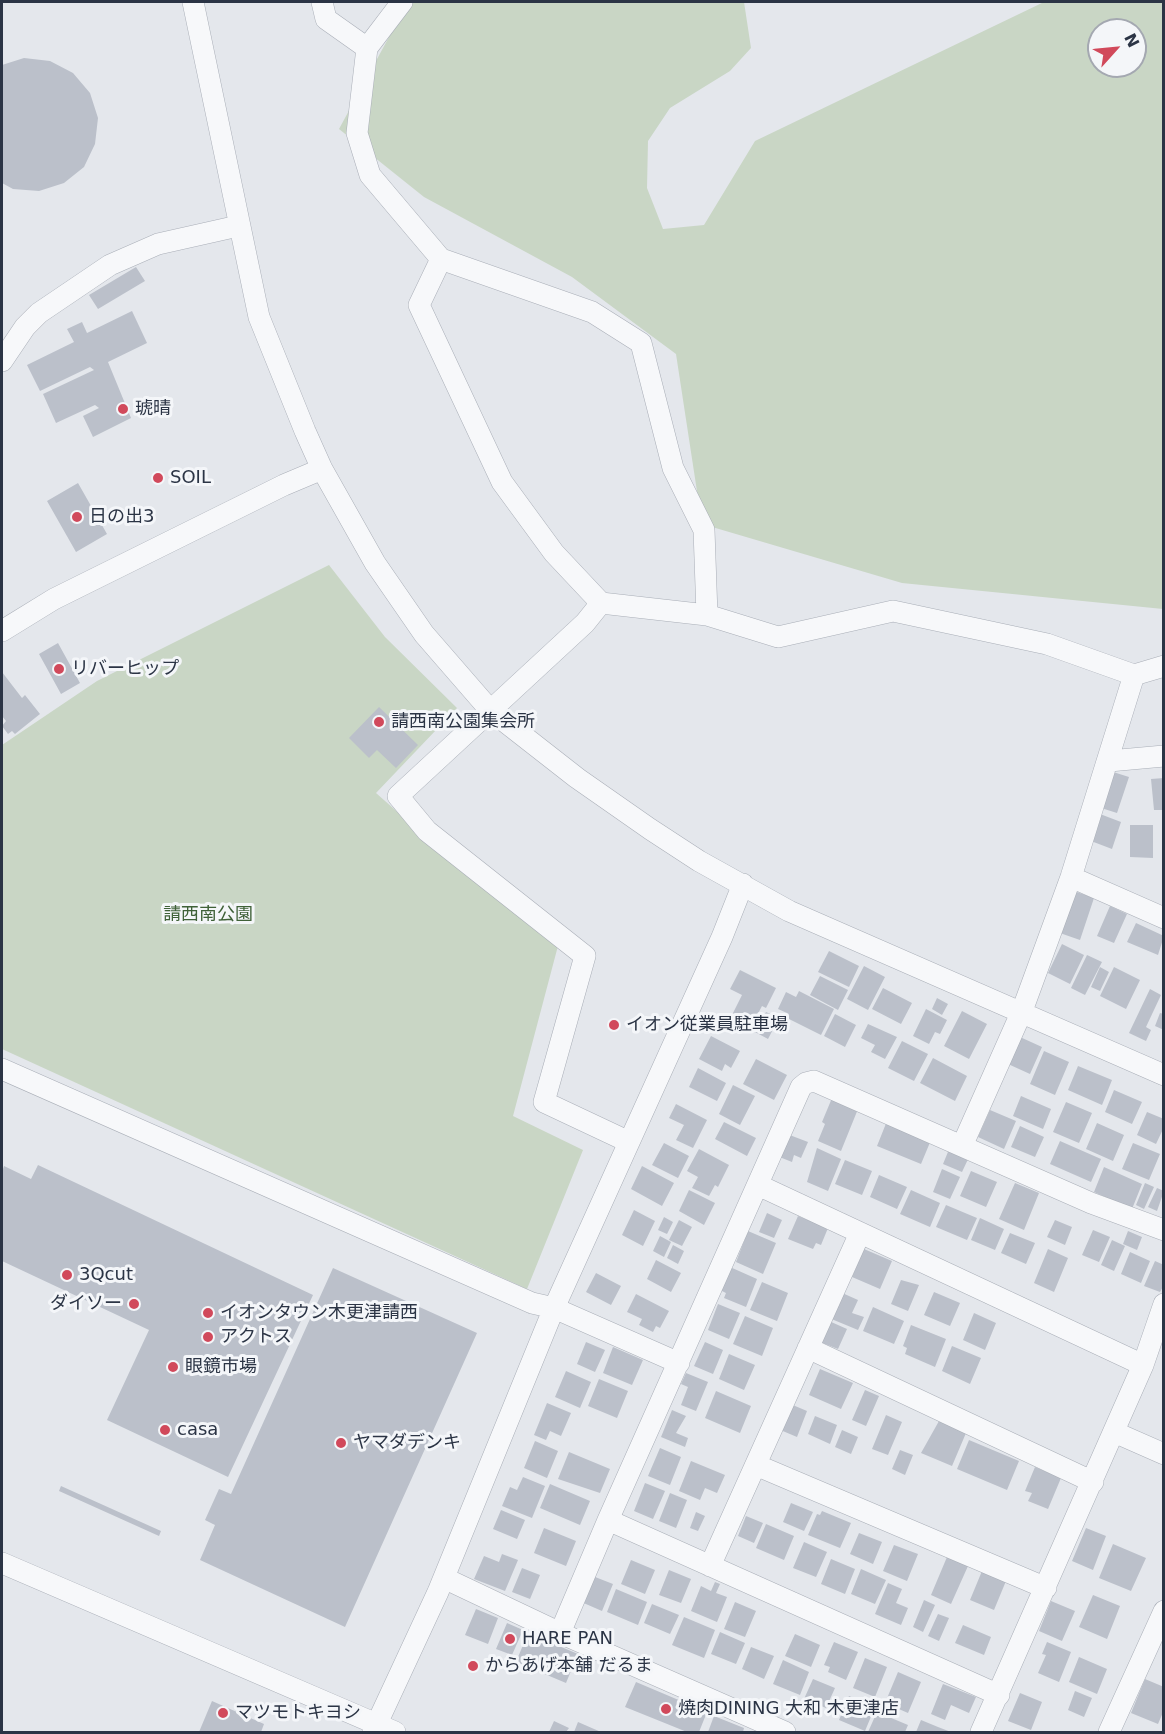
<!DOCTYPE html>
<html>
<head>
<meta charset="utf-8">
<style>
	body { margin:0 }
	#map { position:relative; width:1165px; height:1734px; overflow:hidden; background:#e4e7ec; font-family:"DejaVu Sans",sans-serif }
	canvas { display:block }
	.frame { position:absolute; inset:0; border:3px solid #2b3445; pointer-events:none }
	.north { position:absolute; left:1087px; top:18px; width:60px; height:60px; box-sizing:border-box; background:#f4f6f9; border:2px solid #a4a8b1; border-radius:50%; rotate:63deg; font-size:16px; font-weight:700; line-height:24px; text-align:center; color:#2b3445 }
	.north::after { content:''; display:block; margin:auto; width:21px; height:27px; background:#d1495b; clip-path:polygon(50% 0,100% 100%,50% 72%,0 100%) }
</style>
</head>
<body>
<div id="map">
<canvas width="1165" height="1734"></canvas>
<div class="frame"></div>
<div class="north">N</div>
</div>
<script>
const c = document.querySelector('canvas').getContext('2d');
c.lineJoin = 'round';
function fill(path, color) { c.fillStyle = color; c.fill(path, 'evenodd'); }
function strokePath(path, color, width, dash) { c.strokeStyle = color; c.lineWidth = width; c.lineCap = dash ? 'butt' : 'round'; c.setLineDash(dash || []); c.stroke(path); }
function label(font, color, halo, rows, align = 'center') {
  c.font = font + ' "DejaVu Sans","Noto Sans JP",sans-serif'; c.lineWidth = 6; c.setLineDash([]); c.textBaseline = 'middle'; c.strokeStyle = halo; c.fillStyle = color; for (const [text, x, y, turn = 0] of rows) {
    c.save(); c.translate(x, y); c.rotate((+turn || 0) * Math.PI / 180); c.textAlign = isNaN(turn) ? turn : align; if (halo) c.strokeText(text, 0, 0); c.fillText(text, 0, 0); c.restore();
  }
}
fill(new Path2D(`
	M408 2H744L751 48 730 71 670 108 648 141 647 188 663 229 704 225 755 141 1044 2H1163V609L902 583 702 524 676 354 572 277 424 197 339 129ZM1099 30H1135V66H1099Z
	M329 565 385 637 457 708 376 793 463 870 559 942 513 1116 583 1150 527 1289 2 1049V745L97 681Z`), '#c9d6c5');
fill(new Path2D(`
	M24 58 50 61 73 73 90 93 98 118 95 144 84 167 64 183 39 191 13 189 2 183V65Z
	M136 267 145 281 98 309 89 295Z
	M132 311 147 343 108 362 131 418 93 437 83 416 99 408 95 405 56 423 43 394 94 370 90 367 40 391 27 365 74 342 67 329 82 322 87 333Z
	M78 483 107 534 76 552 47 501Z
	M58 643 80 683 61 694 39 654Z
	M2 672 22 698 25 695 40 714 15 734 12 731 8 734 2 726 6 721 2 716Z
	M379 707 418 745 396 768 377 750 369 758 349 738Z
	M1110 771 1129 777 1117 813 1098 807Z
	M1164 778V810H1154L1151 779Z
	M1100 814 1121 822 1112 849 1091 841Z
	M1130 825H1153V858L1130 857Z
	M1071 890 1094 898 1080 940 1057 932Z
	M1110 906 1127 914 1114 943 1097 936Z
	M1136 923 1164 936 1158 955 1127 942Z
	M1062 944 1084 955 1070 984 1048 973Z
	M829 951 859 966 849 987 818 972Z
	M1087 955 1102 962 1085 995 1071 988Z
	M864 966 885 977 868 1010 847 999Z
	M1100 967 1109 972 1100 991 1091 987Z
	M1114 967 1140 980 1126 1009 1100 996Z
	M740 970 776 988 766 1008 762 1006 751 1027 731 1017 742 995 730 989Z
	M820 976 848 990 838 1010 810 995Z
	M883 988 912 1003 901 1024 872 1009Z
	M1150 989 1161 995 1146 1027 1151 1030 1146 1041 1129 1033Z
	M799 991 834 1009 821 1035 785 1017 787 1013 778 1009 786 992 796 997Z
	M937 998 948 1004 942 1015 932 1009Z
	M926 1009 947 1020 940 1034 935 1032 929 1044 913 1036Z
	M962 1011 987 1024 969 1059 944 1046Z
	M766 1012 779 1018 768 1039 755 1032Z
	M1160 1013 1164 1014V1030L1155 1026Z
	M835 1014 856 1025 845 1047 824 1036Z
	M868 1024 897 1037 885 1059 871 1052 875 1045 861 1038Z
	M711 1036 740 1051 731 1068 725 1064 722 1071 699 1059Z
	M1020 1037 1042 1047 1030 1074 1008 1064Z
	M902 1041 928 1054 914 1081 888 1068Z
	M1044 1051 1069 1062 1055 1095 1030 1084Z
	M933 1058 967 1076 955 1101 920 1083Z
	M756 1059 787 1075 774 1100 743 1084Z
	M1078 1066 1112 1080 1102 1105 1068 1090Z
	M698 1068 726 1083 717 1101 689 1087Z
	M733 1085 755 1096 740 1125 719 1114Z
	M1114 1090 1142 1102 1132 1124 1105 1112Z
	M1021 1096 1051 1109 1043 1129 1013 1116Z
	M832 1098 858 1109 841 1151 818 1141 825 1124 822 1122Z
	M1066 1102 1092 1113 1079 1143 1053 1132Z
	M676 1104 707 1120 693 1148 676 1140 684 1125 669 1118Z
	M990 1110 1016 1121 1004 1149 978 1137Z
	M1147 1112 1164 1119V1127L1156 1144 1137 1135Z
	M887 1121 931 1140 921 1164 877 1146Z
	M724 1122 756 1138 747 1156 715 1139Z
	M1097 1123 1124 1135 1113 1161 1086 1149Z
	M1020 1126 1044 1137 1035 1157 1011 1147Z
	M787 1134 808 1142 801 1158 794 1155 792 1162 777 1156Z
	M1060 1141 1101 1159 1091 1182 1050 1164Z
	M664 1143 689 1156 678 1178 652 1165Z
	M1133 1143 1160 1154 1149 1180 1122 1169Z
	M950 1147 970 1155 962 1172 943 1164Z
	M817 1148 841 1159 828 1191 807 1182Z
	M699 1149 729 1165 718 1187 715 1185 709 1196 692 1188 698 1177 687 1171Z
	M845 1160 872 1171 862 1195 835 1184Z
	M38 1165 313 1295 228 1477 107 1420 149 1330 2 1261V1172L4 1166 31 1179Z
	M642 1166 674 1183 662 1206 631 1189Z
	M1104 1167 1142 1184 1132 1209 1094 1192Z
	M942 1169 960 1177 950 1199 933 1192Z
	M971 1171 997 1182 986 1207 960 1196Z
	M879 1175 907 1187 897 1209 870 1197Z
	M1015 1183 1039 1193 1024 1230 999 1219Z
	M1145 1183 1154 1187 1144 1209 1136 1205Z
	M1157 1188 1164 1191 1157 1211 1148 1207Z
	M689 1190 715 1203 704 1225 679 1211Z
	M911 1190 940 1203 930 1227 900 1214Z
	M946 1205 977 1218 967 1240 936 1227Z
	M634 1210 655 1221 643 1246 622 1235Z
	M767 1213 782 1220 774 1238 759 1232Z
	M798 1216 828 1228 821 1245 816 1243 813 1249 788 1239Z
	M664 1217 673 1222 667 1234 658 1230Z
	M980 1218 1004 1229 995 1250 971 1240Z
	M679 1220 692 1227 682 1246 669 1240Z
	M1055 1220 1072 1227 1065 1245 1047 1237Z
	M1093 1230 1110 1237 1099 1262 1082 1255Z
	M748 1231 776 1243 763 1274 736 1262Z
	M1128 1231 1142 1237 1137 1250 1123 1244Z
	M1010 1233 1035 1243 1026 1264 1001 1253Z
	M660 1236 671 1242 664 1257 653 1251Z
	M1112 1240 1125 1246 1114 1271 1101 1265Z
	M673 1245 684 1251 678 1264 667 1258Z
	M864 1249 892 1261 880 1289 852 1277Z
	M1048 1249 1068 1258 1054 1292 1034 1283Z
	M1130 1252 1150 1261 1141 1283 1121 1274Z
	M656 1260 681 1273 671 1292 647 1279Z
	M1155 1261 1164 1265V1285L1160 1292 1144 1286Z
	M730 1267 757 1279 746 1307 724 1298 726 1293 720 1290Z
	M333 1268 477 1333 345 1627 200 1560 215 1525 205 1520 219 1489 231 1494Z
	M596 1273 621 1286 611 1305 586 1292Z
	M901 1280 919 1285 908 1311 891 1304Z
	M762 1282 788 1293 777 1321 750 1310Z
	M840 1292 858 1300 852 1313 864 1317 858 1330 829 1318Z
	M934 1292 960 1303 950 1326 924 1315Z
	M636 1294 669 1311 660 1328 656 1326 653 1332 639 1325 642 1319 627 1312Z
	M718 1304 740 1313 729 1339 708 1330Z
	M873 1307 904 1321 894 1344 863 1331Z
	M974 1313 996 1323 985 1350 963 1340Z
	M745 1316 773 1328 762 1356 733 1344Z
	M829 1321 847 1329 838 1349 820 1342Z
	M911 1325 946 1339 935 1367 905 1354 907 1348 903 1346Z
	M586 1342 605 1350 595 1372 577 1364Z
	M705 1342 723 1350 713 1374 694 1366Z
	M952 1346 981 1358 970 1384 942 1371Z
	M613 1347 643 1360 632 1385 603 1373Z
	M729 1354 755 1365 744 1390 719 1379Z
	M820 1369 853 1383 841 1409 809 1395Z
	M566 1371 591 1382 580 1408 555 1397Z
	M686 1373 708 1382 696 1411 681 1405 688 1387 681 1384Z
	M599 1379 628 1391 617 1418 588 1406Z
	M865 1390 879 1396 866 1426 852 1420Z
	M716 1391 751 1406 740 1433 705 1418Z
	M547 1403 571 1413 561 1436 550 1431 546 1440 534 1435Z
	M788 1403 807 1411 797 1437 778 1429Z
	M672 1410 686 1416 676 1433 688 1438 685 1447 661 1437Z
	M886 1415 902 1422 888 1455 872 1449Z
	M815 1416 837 1425 830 1444 808 1434Z
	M939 1421 966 1433 952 1466 921 1453Z
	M842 1430 858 1437 851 1454 835 1447Z
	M969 1440 1019 1461 1007 1490 957 1469Z
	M535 1441 558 1451 547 1478 524 1468Z
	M660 1448 681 1457 670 1485 648 1476Z
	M900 1450 913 1455 905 1475 892 1469Z
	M569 1452 610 1469 600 1493 558 1479Z
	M691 1461 725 1475 717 1493 705 1488 700 1500 679 1491Z
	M1035 1467 1061 1478 1048 1509 1028 1501 1032 1493 1025 1491Z
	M523 1477 545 1486 532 1518 502 1506 510 1487 517 1490Z
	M645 1483 665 1491 653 1519 634 1511Z
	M550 1484 590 1501 580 1525 540 1508Z
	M61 1486 161 1531 159 1536 59 1491Z
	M670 1493 687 1500 676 1528 659 1521Z
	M791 1503 813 1512 804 1531 783 1522Z
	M501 1510 525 1520 517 1539 493 1529Z
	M822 1511 851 1523 840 1548 808 1535 817 1514 820 1515Z
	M696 1512 705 1516 698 1531 690 1528Z
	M746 1516 763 1523 754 1543 738 1536Z
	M766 1524 794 1536 784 1560 756 1548Z
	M544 1528 576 1541 566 1566 534 1553Z
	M1086 1528 1106 1536 1093 1570 1072 1561Z
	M859 1533 882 1542 873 1564 850 1554Z
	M804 1542 827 1552 816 1577 793 1568Z
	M1113 1544 1146 1558 1131 1591 1099 1578Z
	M894 1545 918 1554 907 1581 883 1571Z
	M502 1554 518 1560 505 1591 474 1579 484 1556 499 1562Z
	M947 1557 968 1566 951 1604 931 1595Z
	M831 1559 855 1569 845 1594 821 1584Z
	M631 1560 655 1570 645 1594 621 1584Z
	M522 1568 540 1575 530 1599 512 1592Z
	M861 1569 886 1580 875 1604 851 1594Z
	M669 1570 691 1579 681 1603 659 1595Z
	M982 1571 1006 1581 994 1610 970 1600Z
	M590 1575 613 1584 602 1611 579 1601Z
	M715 1582 720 1584 716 1593 727 1597 717 1622 691 1611 701 1586 711 1591Z
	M888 1583 902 1589 896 1603 908 1608 901 1625 875 1614Z
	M616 1589 647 1602 638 1625 607 1612Z
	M1093 1595 1120 1606 1107 1639 1079 1627Z
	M924 1600 935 1605 923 1632 913 1627Z
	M1051 1601 1075 1611 1062 1641 1039 1631Z
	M735 1602 756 1611 745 1637 724 1629Z
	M652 1604 679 1615 670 1634 644 1623Z
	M476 1609 498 1618 488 1644 465 1635Z
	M938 1614 949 1618 939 1641 928 1636Z
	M684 1617 715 1630 704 1658 672 1645Z
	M507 1623 523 1630 512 1655 496 1649Z
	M963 1625 991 1637 984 1655 955 1643Z
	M720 1632 745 1643 736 1664 711 1654Z
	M528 1633 578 1654 566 1683 516 1662Z
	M795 1634 820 1645 811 1667 785 1656Z
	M834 1642 858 1652 846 1680 828 1672 830 1667 824 1665Z
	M1047 1642 1071 1652 1059 1682 1038 1673 1046 1655 1042 1654Z
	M751 1647 774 1656 764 1679 742 1669Z
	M1079 1657 1107 1669 1097 1694 1069 1682Z
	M865 1658 887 1667 875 1697 853 1688Z
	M783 1660 809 1672 800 1695 773 1684Z
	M898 1672 921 1682 908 1713 885 1703Z
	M813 1679 835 1688 826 1708 804 1699Z
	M1145 1679 1164 1687V1710L1158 1724 1131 1713Z
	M636 1682 707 1712 699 1732H687L625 1707Z
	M943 1684 976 1697 969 1713 951 1705 945 1720 931 1714Z
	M1075 1691 1092 1698 1084 1717 1068 1710Z
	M1020 1693 1042 1702 1031 1730 1008 1721Z
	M849 1696 875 1707 865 1731 839 1720Z
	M212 1701 264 1724 261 1732H199Z
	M877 1712 908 1725 905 1732H868Z
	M714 1716 744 1728 743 1732H708Z
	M921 1720 938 1727 951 1732H916Z
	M554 1721 569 1728 566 1732H549Z
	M578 1722 601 1732H574Z`), '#bbc0ca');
const minor = new Path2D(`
	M193 2 259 317 305 431 322 469 375 563 424 634 490 710 577 778 650 829 699 861 789 911 1164 1075
	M322 2 326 19 367 48
	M402 2 367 48 357 133 370 175 441 259 592 312 641 343 673 468 704 530 707 615
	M441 259 419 305 502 482 554 553 601 603 707 615 778 637 893 611 1047 644 1134 675 1071 877 1022 1011 962 1146
	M2 361 25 327 39 313 110 265 158 244 238 226
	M601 603 585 623 398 796 427 831 585 956 544 1102 629 1142
	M2 631 54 599 284 485 322 469
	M1134 675 1164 666
	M1109 761 1164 756
	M1071 877 1164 918
	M2 1069 532 1303 554 1308 679 1363
	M758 1185 1143 1365
	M808 1348 1093 1482
	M1114 1432 1164 1454
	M756 1465 1046 1588
	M608 1520 999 1695
	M2 1563 395 1732
	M710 1566 860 1233
	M444 1578 560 1633 785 1732
	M560 1633 608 1520 801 1087 806 1083 814 1081 1091 1203 1164 1230
	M373 1732 438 1592 554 1308 722 937 743 884
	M981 1732 1143 1365 1164 1304
	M1109 1732 1164 1611`);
strokePath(minor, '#a9aeb7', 22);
strokePath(minor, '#f7f8fa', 21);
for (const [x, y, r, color] of [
	[123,409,6,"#d1495b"],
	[158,478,6,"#d1495b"],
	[77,517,6,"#d1495b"],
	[59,669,6,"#d1495b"],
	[379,722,6,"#d1495b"],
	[614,1025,6,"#d1495b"],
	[67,1275,6,"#d1495b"],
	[134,1304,6,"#d1495b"],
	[208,1313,6,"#d1495b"],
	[208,1337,6,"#d1495b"],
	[173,1367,6,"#d1495b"],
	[165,1430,6,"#d1495b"],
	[341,1443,6,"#d1495b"],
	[510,1639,6,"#d1495b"],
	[473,1666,6,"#d1495b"],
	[666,1709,6,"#d1495b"],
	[223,1713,6,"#d1495b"]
]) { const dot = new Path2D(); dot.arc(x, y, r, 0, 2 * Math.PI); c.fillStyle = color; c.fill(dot); strokePath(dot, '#f4f6f9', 2); }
label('18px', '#2b3445', '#f4f6f9', [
	["琥晴",135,409],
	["SOIL",170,478],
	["日の出3",89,517],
	["リバーヒップ",71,669],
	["請西南公園集会所",391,722],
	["イオン従業員駐車場",626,1025],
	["3Qcut",79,1275],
	["ダイソー",122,1304,"right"],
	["イオンタウン木更津請西",220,1313],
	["アクトス",220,1337],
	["眼鏡市場",185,1367],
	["casa",177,1430],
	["ヤマダデンキ",353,1443],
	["HARE PAN",522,1639],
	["からあげ本舗 だるま",485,1666],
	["焼肉DINING 大和 木更津店",678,1709],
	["マツモトキヨシ",235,1713]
], 'left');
label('18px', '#3f6138', '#f4f6f9', [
	["請西南公園",208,915]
]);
</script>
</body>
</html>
